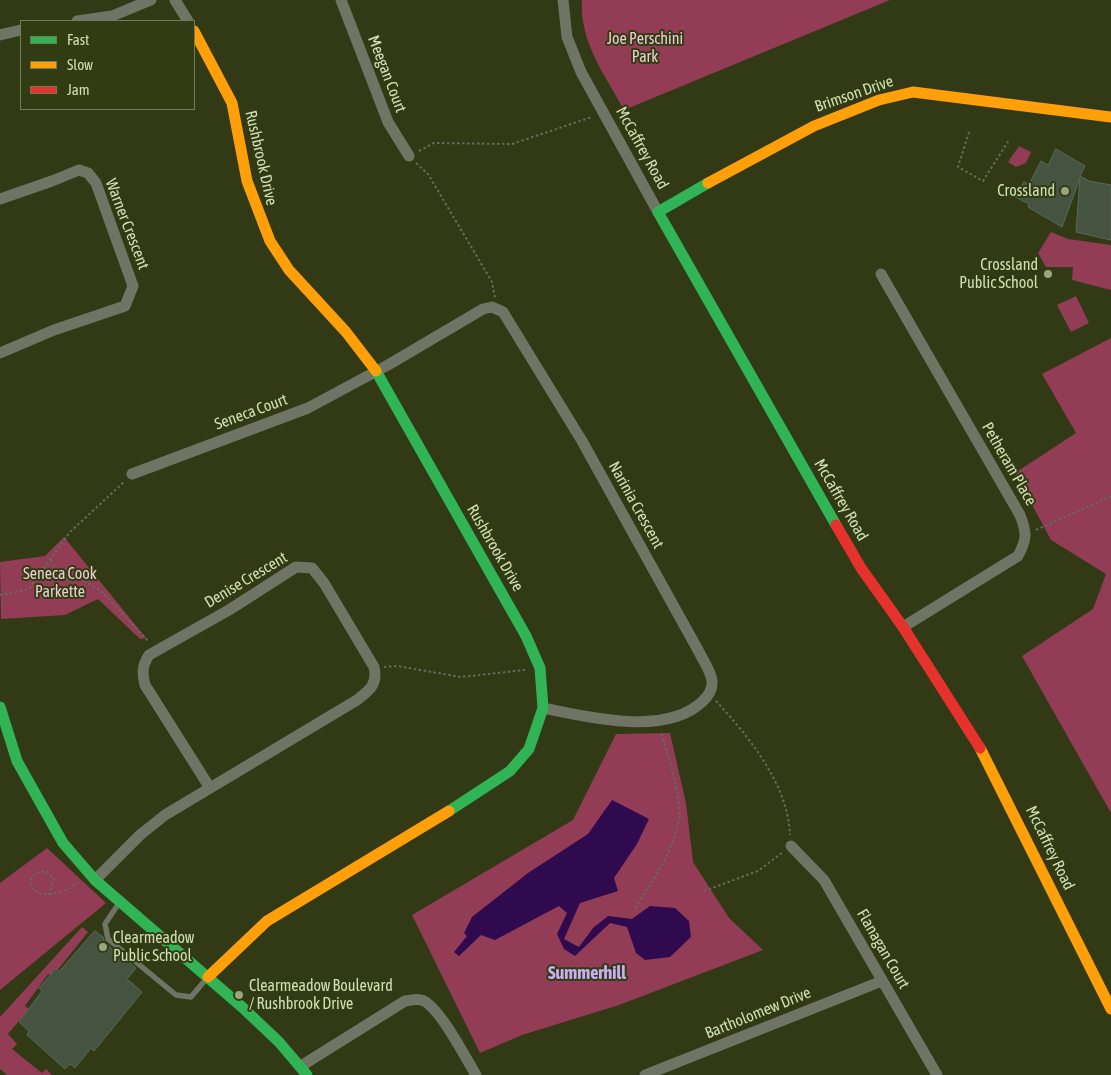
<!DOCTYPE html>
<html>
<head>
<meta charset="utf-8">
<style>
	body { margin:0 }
	#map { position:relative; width:1111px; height:1075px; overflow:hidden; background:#323915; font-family:"Asap Condensed",sans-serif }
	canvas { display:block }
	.legend { position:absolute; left:20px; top:20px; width:175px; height:90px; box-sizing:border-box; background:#313c12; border:1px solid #717d54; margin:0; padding:6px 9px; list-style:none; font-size:15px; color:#d2dfb7 }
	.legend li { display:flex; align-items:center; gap:10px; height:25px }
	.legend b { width:25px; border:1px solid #717d54 }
</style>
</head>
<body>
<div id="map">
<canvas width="1111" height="1075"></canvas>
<ul class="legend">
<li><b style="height:6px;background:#30b455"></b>Fast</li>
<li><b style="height:6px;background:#ff9f0a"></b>Slow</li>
<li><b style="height:6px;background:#e5322d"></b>Jam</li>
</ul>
</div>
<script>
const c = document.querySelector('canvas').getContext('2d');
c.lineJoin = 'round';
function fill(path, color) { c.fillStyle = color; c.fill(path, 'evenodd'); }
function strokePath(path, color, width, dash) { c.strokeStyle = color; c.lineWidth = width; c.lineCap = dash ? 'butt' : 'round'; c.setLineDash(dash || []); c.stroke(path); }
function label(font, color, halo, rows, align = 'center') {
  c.font = font + ' "Asap Condensed",sans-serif'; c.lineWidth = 4; c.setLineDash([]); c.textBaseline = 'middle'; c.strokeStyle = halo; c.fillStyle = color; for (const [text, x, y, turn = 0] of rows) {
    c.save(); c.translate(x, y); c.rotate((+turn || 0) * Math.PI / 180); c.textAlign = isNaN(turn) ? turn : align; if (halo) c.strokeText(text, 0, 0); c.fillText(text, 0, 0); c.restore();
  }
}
fill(new Path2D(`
	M582 0H890L624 110C605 75 579 41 582 0Z
	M1019 146 1031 152 1026 163 1016 167 1008 162Z
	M1051 232 1068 239 1111 245V290L1072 280 1073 267H1046L1038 253Z
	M1076 296 1089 323 1071 332 1057 305Z
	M1111 338V813L1022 656 1093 609 1106 574 1051 540 1015 473 1076 433 1042 374Z
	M64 537 146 638 140 639 98 599 65 615 1 619 0 562 45 556Z
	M670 733 686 803 693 862 729 918 763 950 619 1005 522 1035 480 1053 412 915 573 820 616 734Z
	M47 848 106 903 0 990V883Z
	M82 927 88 932 52 977 48 974 25 1006 29 1009 8 1034 17 1044 12 1049 42 1073 46 1069 52 1075H7L0 1069V1017Z`), '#933c56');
fill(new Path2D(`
	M612 800 649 819 637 844 614 878 618 891 580 903 564 939 579 947 593 928 608 916 632 919 650 906 675 908 689 921 691 937 670 957 645 960 636 953 627 927 610 923 575 956 564 949 557 934 567 913 559 906 495 940 481 935 459 956 454 952 467 936 464 933 472 917 528 873 588 834Z`), '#300a4f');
const building = new Path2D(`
	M1056 149 1085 166 1080 176 1089 181 1111 185V240L1076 232 1080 178 1062 227 1028 207 1029 204 1015 197 1024 182 1029 184 1041 161 1048 165Z
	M95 931 103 937 105 943 136 968 127 979 142 992 94 1051 91 1048 75 1068 70 1064 65 1069 27 1035 29 1031 19 1022 42 991 39 988 56 968 59 971Z`);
fill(building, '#455340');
strokePath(building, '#536d59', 1);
strokePath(new Path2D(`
	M969 132 958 167 983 181 1009 140
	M419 151 434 143 512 144 592 117
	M416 163 428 174 492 282 495 298
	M1036 530 1111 496
	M51 560 58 574 67 580 78 577 102 592 149 642
	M0 595 29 589 70 532 125 481
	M384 667 397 666 461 677 525 670
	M716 701C749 737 788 784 790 835
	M704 891 758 871 782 853
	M49 895 54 879 46 871 35 873 30 882 33 890C47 899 66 891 79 883
	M635 908C653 880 674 852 679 818 682 796 667 754 661 731`), '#676b5a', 2, [2.5, 2.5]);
strokePath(new Path2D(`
	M119 903 105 924 108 939 176 995 191 997 207 978`), '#6f7464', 5.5);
strokePath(new Path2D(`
	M175 0 188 21
	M341 0 388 122 409 156
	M563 0 567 37 581 72 658 212
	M77 21 112 16 151 0
	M0 35 21 30
	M0 199 52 181 79 170 88 173 96 183 133 286 125 306 54 330 0 353
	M881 274 1020 515C1027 533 1027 539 1018 556L903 627
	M132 474 308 408 388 365 483 309 492 307 503 312 582 441 698 650C702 659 711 671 712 681 713 689 708 696 703 701 666 737 588 717 543 708
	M791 846 824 880 937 1075
	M95 880 140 835 165 815 357 700C370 690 378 684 374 667L324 583 312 568 296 567 229 610 149 655C142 666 142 672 145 685L210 788
	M301 1066 405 1001C412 1000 418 998 424 1001 441 1010 465 1057 476 1075
	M645 1075 882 981`), '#6f7464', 11);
strokePath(new Path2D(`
	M708 183 658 212 836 525
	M376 371 526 636 540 668 543 708 529 749 510 771 449 811
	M0 707 17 761 63 843 95 880 242 1007 279 1042 307 1075`), '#30b455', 11);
strokePath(new Path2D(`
	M194 31 232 103 247 181 270 241 289 270 346 332 376 371
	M708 183 814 126 879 100 913 92 1111 117
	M980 748 1111 1009
	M208 977 267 921 449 811`), '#ff9f0a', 11);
strokePath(new Path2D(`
	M836 525 861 568 903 627 980 748`), '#e5322d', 11);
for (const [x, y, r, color] of [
	[1065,191,5,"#9aa57e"],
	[1048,274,5,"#9aa57e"],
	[103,947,5,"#9aa57e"],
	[239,995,5,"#9aa57e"]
]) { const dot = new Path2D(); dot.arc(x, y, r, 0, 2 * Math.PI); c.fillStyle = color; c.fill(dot); strokePath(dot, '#313c12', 2); }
label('16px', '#edccd4', '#313c12', [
	["Joe Perschini",645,39],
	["Park",645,57],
	["Seneca Cook",60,574],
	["Parkette",60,592]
]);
label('16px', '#d2dfb7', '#313c12', [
	["Meegan Court",387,74,69],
	["Brimson Drive",854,94,-19],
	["McCaffrey Road",642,148,61],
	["Rushbrook Drive",261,158,77],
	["Warner Crescent",127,224,69],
	["Seneca Court",251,412,-20],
	["Petheram Place",1009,464,60],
	["McCaffrey Road",841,500,60],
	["Narinia Crescent",636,505,61],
	["Rushbrook Drive",495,548,60],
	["Denise Crescent",246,580,-31],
	["McCaffrey Road",1050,848,64],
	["Flanagan Court",883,949,60],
	["Bartholomew Drive",758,1013,-22]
]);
label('16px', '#d2dfb7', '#313c12', [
	["Crossland",1055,191],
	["Crossland",1038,265],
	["Public School",1038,283],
	["Clearmeadow",113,938,"left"],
	["Public School",113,956,"left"],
	["Clearmeadow Boulevard",249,986,"left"],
	["/ Rushbrook Drive",249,1004,"left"]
], 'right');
label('bold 18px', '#caaff5', '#313c12', [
	["Summerhill",587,973]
]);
</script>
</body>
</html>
